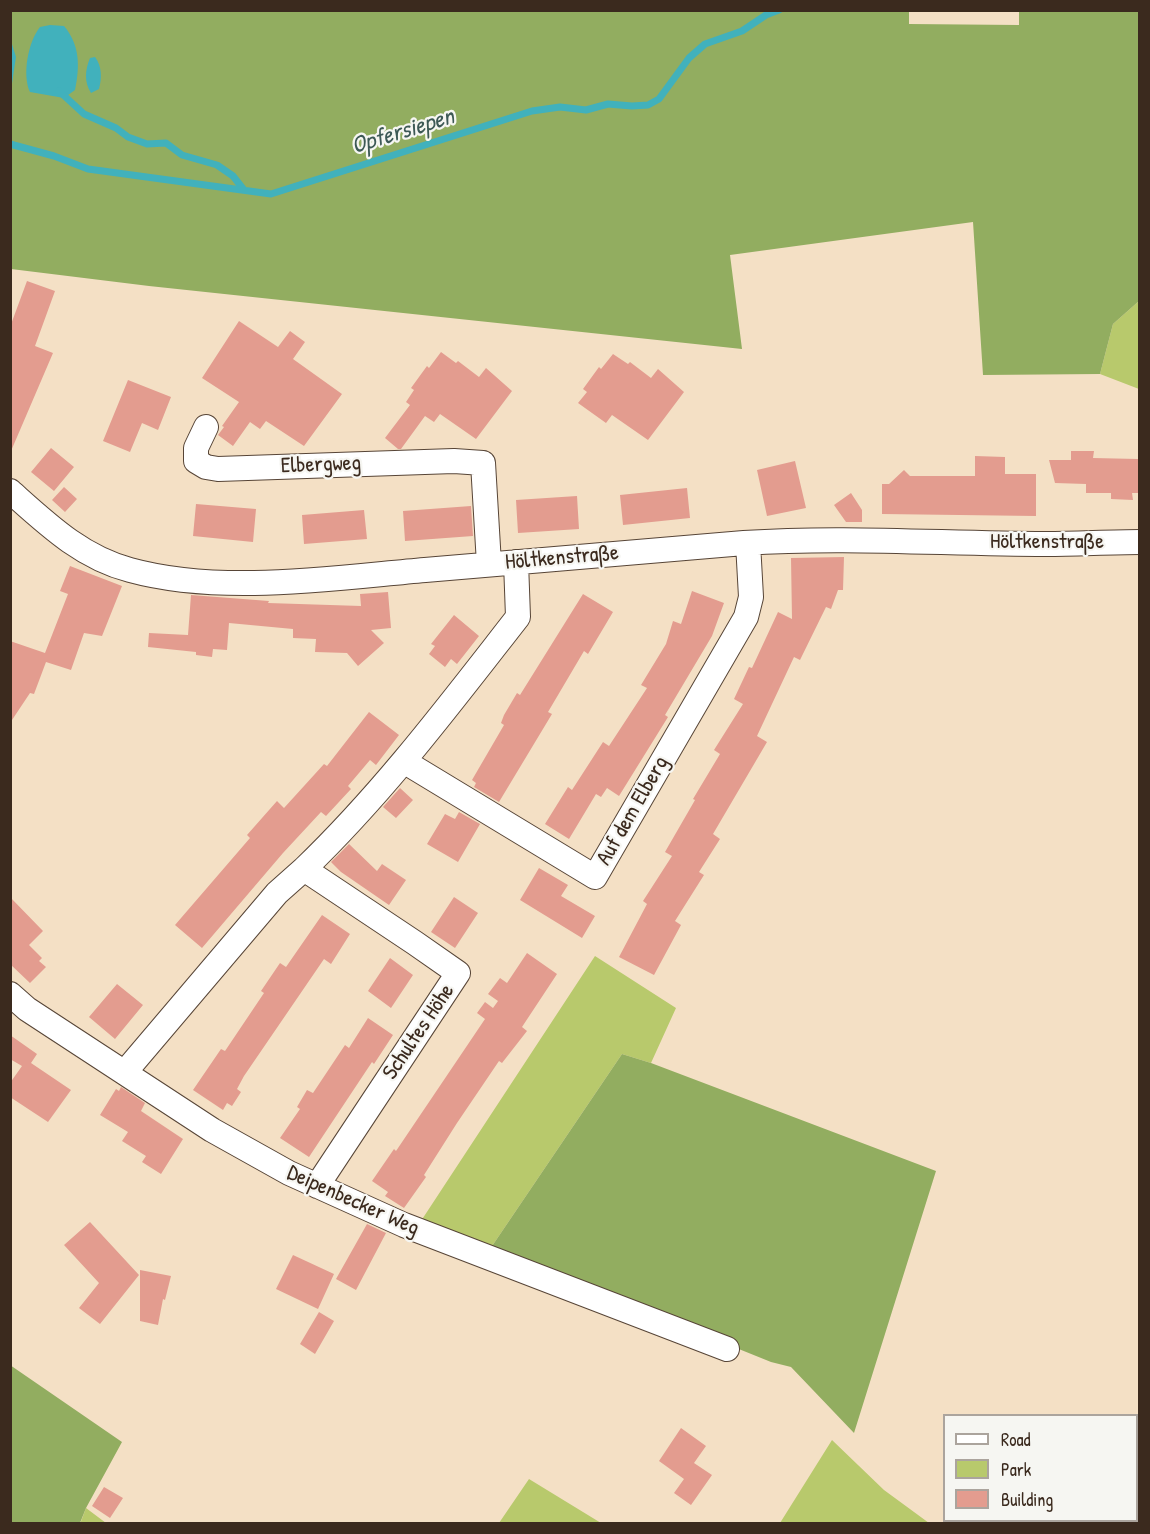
<!DOCTYPE html>
<html>
<head>
<meta charset="utf-8">
<style>
	body { margin:0 }
	#map { position:relative; width:1150px; height:1534px; overflow:hidden; background:#f4e0c5; font-family:"Patrick Hand",sans-serif }
	canvas { display:block }
	.frame { position:absolute; inset:0; border:12px solid #3b2a1e; pointer-events:none }
	.legend { position:absolute; left:943px; top:1414px; width:195px; height:108px; box-sizing:border-box; background:#f6f6f2; border:2px solid #aba49d; margin:0; padding:8px 10px; list-style:none; font-size:18px; color:#3b2a1e }
	.legend li { display:flex; align-items:center; gap:12px; height:30px }
	.legend b { width:30px; border:2px solid #aba49d }
</style>
</head>
<body>
<div id="map">
<canvas width="1150" height="1534"></canvas>
<div class="frame"></div>
<ul class="legend">
<li><b style="height:8px;background:#fff"></b>Road</li>
<li><b style="height:16px;background:#b8c96c"></b>Park</li>
<li><b style="height:16px;background:#e39c8f"></b>Building</li>
</ul>
</div>
<script>
const c = document.querySelector('canvas').getContext('2d');
c.lineJoin = 'round';
function fill(path, color) { c.fillStyle = color; c.fill(path, 'evenodd'); }
function strokePath(path, color, width, dash) { c.strokeStyle = color; c.lineWidth = width; c.lineCap = dash ? 'butt' : 'round'; c.setLineDash(dash || []); c.stroke(path); }
function label(font, color, halo, rows, align = 'center') {
  c.font = font + ' "Patrick Hand",sans-serif'; c.lineWidth = 4.5; c.setLineDash([]); c.textBaseline = 'middle'; c.strokeStyle = halo; c.fillStyle = color; for (const [text, x, y, turn = 0] of rows) {
    c.save(); c.translate(x, y); c.rotate((+turn || 0) * Math.PI / 180); c.textAlign = isNaN(turn) ? turn : align; if (halo) c.strokeText(text, 0, 0); c.fillText(text, 0, 0); c.restore();
  }
}
fill(new Path2D(`
	M1139 301V389L1100 374 1113 324Z
	M595 956 676 1008 651 1063 622 1054 488 1252 419 1224Z
	M832 1440 884 1490 929 1523H780Z
	M529 1479 601 1523H499Z
	M86 1508 106 1523 80 1524Z`), '#b8c96c');
fill(new Path2D(`
	M909 10V24L1019 25V11H1139V301L1113 324 1100 374 983 375 973 222 730 255 742 349 149 286 11 269V11Z
	M622 1054 651 1063 936 1171 854 1433 791 1367 771 1362 610 1297 488 1252Z
	M10 1365 122 1442 86 1508 80 1523H11Z`), '#92ad60');
fill(new Path2D(`
	M50 25 64 26C80 45 80 66 75 90L64 98 30 92C22 75 28 42 40 27Z
	M11 41 16 57 11 90Z
	M95 57C102 66 102 78 99 89L91 93C84 82 85 70 90 58Z`), '#41b1bc');
strokePath(new Path2D(`
	M59 91 84 114 116 128 128 137 147 144 166 143 182 155 217 165 233 176 244 190
	M10 144 54 156 88 169 271 194 532 111 560 107 586 110 608 104 632 106 648 105 659 99 689 58 705 44 742 31 766 15 779 10`), '#41b1bc', 7);
fill(new Path2D(`
	M27 281 55 291 35 346 53 353 11 451 10 327Z
	M239 321 278 347 290 331 305 342 293 359 342 394 304 446 266 421 260 429 250 422 233 446 218 435 224 427 222 426 239 402 202 378Z
	M441 352 456 363 458 361 479 377 486 368 512 391 476 439 440 414 434 422 425 416 401 449H398L385 438 410 405 406 402 414 390 411 388 427 366 429 368Z
	M613 354 628 364 630 362 651 378 658 369 684 392 648 440 612 415 606 423 578 403 587 392 583 389 599 367 601 369Z
	M128 380 171 397 158 430 142 423 130 452 103 441Z
	M51 448 74 467 54 491 31 472Z
	M1071 451H1094L1093 458 1138 459 1140 493H1132L1133 500 1111 499V493H1086V484L1055 483 1049 460H1071Z
	M975 456 1005 457V474H1036V516L882 514V484H889L904 470 910 476H975Z
	M795 461 806 508 767 516 757 470Z
	M64 487 77 499 65 512 52 500Z
	M687 488 690 518 623 525 620 495Z
	M851 493 862 510V522H846L834 505Z
	M577 496 579 529 518 533 516 500Z
	M196 504 256 509 253 542 193 536Z
	M471 506 473 536 405 541 403 511Z
	M364 510 367 539 304 544 302 515Z
	M844 557 843 590H838L831 609 826 607 800 660 794 657 757 736 767 742 713 834 720 839 699 872 704 875 675 921 681 925 654 975 619 957 647 904 643 901 672 856 665 852 695 800 693 799 720 754 714 750 743 704 734 699 749 667 752 668 778 612 792 619 791 558Z
	M70 566 122 586 102 636 84 633 71 670 46 662 34 694 30 693 10 723V641L45 653 68 594 60 591Z
	M692 591 724 603 712 636 665 715 668 717 619 796 607 788 601 797 596 794 569 839 545 824 568 787 572 790 603 742 609 746 647 688 641 685 666 644 673 621 681 624Z
	M388 592 391 628 371 630 384 643 358 666 347 653 315 652 316 639 293 638V629L229 623 227 650 213 649 212 657 196 655V652L148 647 149 633 188 635 191 595 269 601 268 603 361 606 360 594Z
	M583 594 613 612 588 654 584 651 548 712 552 714 499 802 474 787 476 783 472 780 504 725 501 723 504 715 517 693 520 695Z
	M454 615 479 636 457 664 451 659 445 667 429 654 435 646 431 644Z
	M369 712 399 735 376 765 370 760 348 786 351 789 326 816 321 812 283 853 202 948 175 925 250 838 247 835 277 801 284 808 324 764 327 766Z
	M400 788 413 800 396 818 383 807Z
	M459 812 480 824 458 862 427 844 445 814 455 819Z
	M349 844 377 871 382 864 406 880 389 905 341 872 331 862Z
	M539 868 568 885 561 896 595 916 582 938 520 900Z
	M10 897 43 931 29 945 42 958 39 961 46 967 30 983 10 964Z
	M454 897 478 913 455 948 431 932Z
	M322 915 350 934 331 964 324 959 244 1076 237 1089 241 1092 232 1106 227 1103 223 1110 193 1090 221 1049 225 1051 264 993 261 991 280 963 286 967Z
	M527 953 557 974 522 1027 527 1031 502 1063 499 1061 457 1123 424 1175 426 1177 404 1208 385 1196 388 1192 372 1181 394 1149 396 1151 485 1019 477 1013 485 1002 493 1008 498 1001 488 994 500 978 507 983Z
	M390 958 413 975 391 1008 368 991Z
	M117 984 143 1005 115 1039 89 1017Z
	M368 1018 393 1035 374 1064 372 1062 309 1157 280 1138 300 1109 297 1107 307 1090 313 1093 345 1045 349 1048Z
	M10 1035 37 1054 31 1063 71 1090 48 1122 10 1097V1083L22 1066 10 1059Z
	M121 1087 145 1103 141 1111 183 1139 161 1174 142 1162 146 1156 122 1141 128 1132 100 1115 116 1089 119 1091Z
	M90 1222 139 1275 100 1324 79 1308 99 1283 64 1245Z
	M367 1224 386 1233 356 1290 336 1279Z
	M293 1255 334 1274 318 1309 276 1289Z
	M140 1270 171 1276 165 1300 163 1299 158 1325 140 1321Z
	M319 1312 334 1321 315 1354 300 1344Z
	M681 1428 706 1446 694 1463 712 1475 691 1505 674 1493 684 1479 659 1461Z
	M104 1487 123 1498 110 1518 92 1506Z`), '#e39c8f');
const minor = new Path2D(`
	M206 427 196 448V461L206 467 218 469 454 461 483 463 489 564
	M10 491C47 524 81 557 130 570 221 595 333 578 425 570 532 560 638 551 744 543 845 536 946 544 1046 544 1077 544 1109 542 1140 542
	M405 762 595 877 746 617 751 597 748 543
	M304 869C384 792 450 704 518 617L516 562
	M10 994 27 1009 212 1130 289 1173 404 1225 727 1349
	M125 1072 277 893 304 869 415 943 458 973 317 1186`);
strokePath(minor, '#574537', 26);
strokePath(minor, '#fff', 24);
label('22px', '#3b2a1e', '#f6f6f2', [
	["Elbergweg",321,465,-2],
	["Höltkenstraße",1047,542],
	["Höltkenstraße",562,558,-5],
	["Auf dem Elberg",633,811,-60],
	["Schultes Höhe",419,1032,-56],
	["Deipenbecker Weg",353,1201,24]
]);
label('italic 24px', '#3d5955', '#f6f6f2', [
	["Opfersiepen",403,132,-17]
]);
</script>
</body>
</html>
